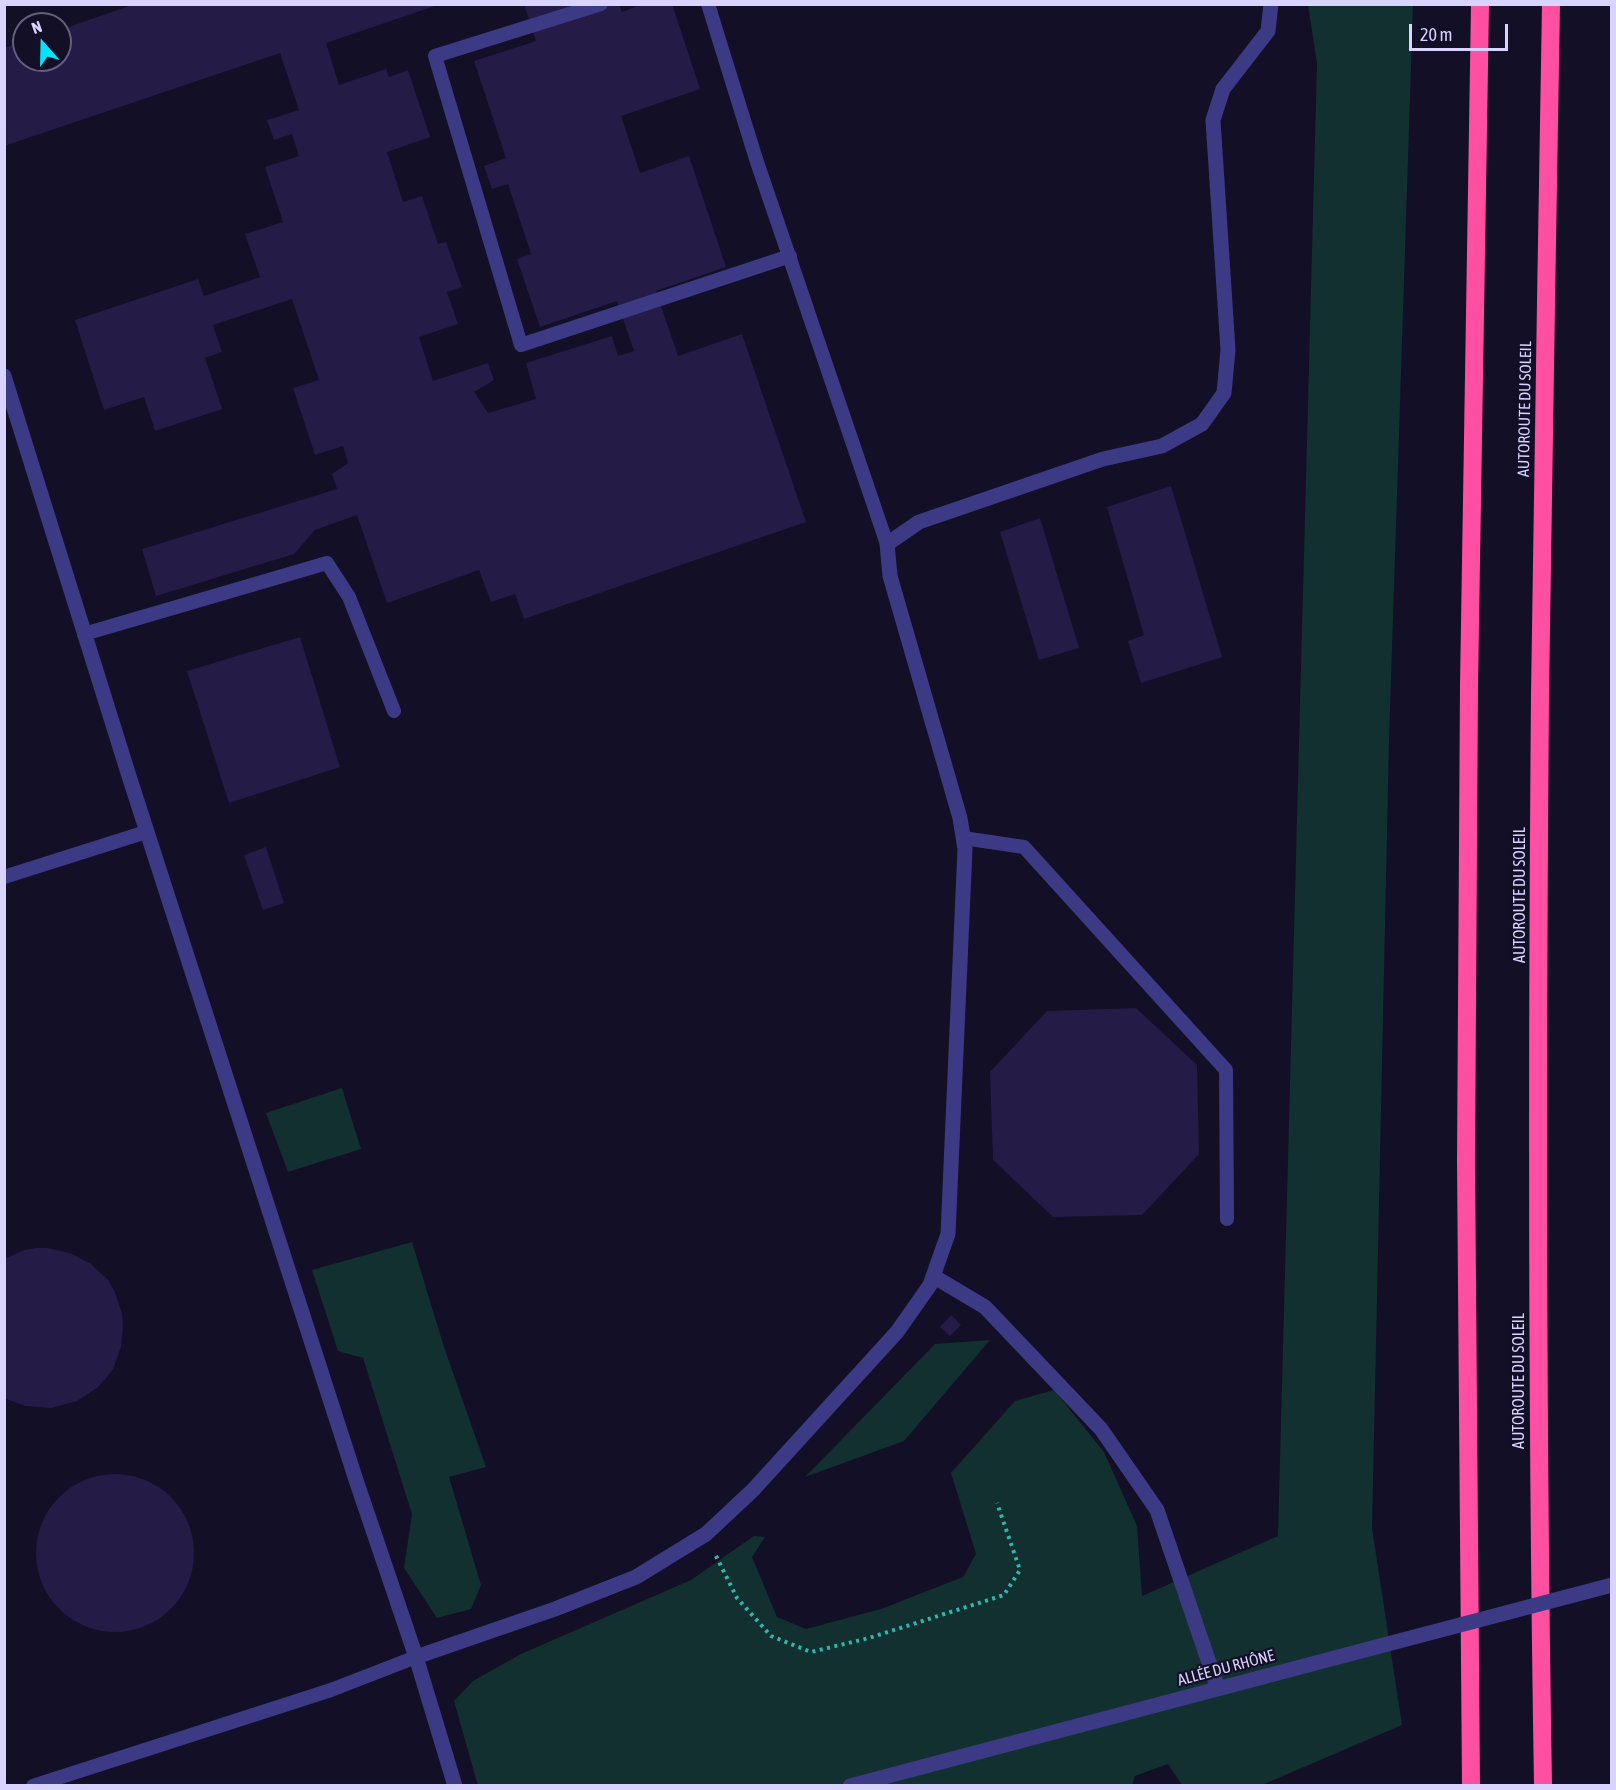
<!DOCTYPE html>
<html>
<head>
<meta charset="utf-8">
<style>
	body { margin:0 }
	#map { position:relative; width:1616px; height:1790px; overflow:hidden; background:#130f26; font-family:"Asap Condensed",sans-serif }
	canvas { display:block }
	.frame { position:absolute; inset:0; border:6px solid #d9d4ff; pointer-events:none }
	.north { position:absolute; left:12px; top:12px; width:60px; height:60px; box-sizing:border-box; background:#130f26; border:2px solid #625e7d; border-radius:50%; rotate:340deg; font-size:16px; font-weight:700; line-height:24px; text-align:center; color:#d9d4ff }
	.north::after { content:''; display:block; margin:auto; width:21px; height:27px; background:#00e5ff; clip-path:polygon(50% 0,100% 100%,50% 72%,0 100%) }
	.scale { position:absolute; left:1409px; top:24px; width:99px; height:27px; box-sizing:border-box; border:3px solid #d9d4ff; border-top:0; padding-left:8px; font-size:18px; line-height:21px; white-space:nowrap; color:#d9d4ff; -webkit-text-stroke:4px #130f26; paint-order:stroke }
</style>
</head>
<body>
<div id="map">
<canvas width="1616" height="1790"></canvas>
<div class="frame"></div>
<div class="north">N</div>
<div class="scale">20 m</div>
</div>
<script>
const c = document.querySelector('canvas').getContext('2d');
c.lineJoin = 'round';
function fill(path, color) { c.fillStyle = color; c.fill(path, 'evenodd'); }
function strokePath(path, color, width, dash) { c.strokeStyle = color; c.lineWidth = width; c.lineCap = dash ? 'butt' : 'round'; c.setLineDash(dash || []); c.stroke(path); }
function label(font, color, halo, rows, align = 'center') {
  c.font = font + ' "Asap Condensed",sans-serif'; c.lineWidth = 4.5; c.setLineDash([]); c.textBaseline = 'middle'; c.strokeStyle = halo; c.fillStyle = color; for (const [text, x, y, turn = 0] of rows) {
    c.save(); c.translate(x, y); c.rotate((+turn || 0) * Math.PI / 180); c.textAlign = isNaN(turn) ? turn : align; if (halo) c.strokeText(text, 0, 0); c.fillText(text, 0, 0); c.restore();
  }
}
fill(new Path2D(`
	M1308 5H1413L1389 740 1372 1528 1402 1725 1262 1785H1182L1168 1764 1135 1776 1132 1786H478L454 1701 473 1681 521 1654 691 1580 754 1536 765 1537 752 1557 777 1617 806 1629 881 1609 963 1577 976 1554 951 1473 1015 1401 1054 1390 1104 1452 1137 1526 1142 1596 1278 1536 1317 63Z
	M342 1088 361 1149 288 1172 266 1113Z
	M412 1242 444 1347 486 1467 449 1477 481 1585 471 1609 437 1618 404 1568 412 1514 363 1358 338 1351 312 1270Z
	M990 1340 904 1441 805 1477 935 1344Z`), '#12302f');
fill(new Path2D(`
	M135 4H441L326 43 339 85 386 69 389 77 408 70 430 137 387 152 403 202 422 196 438 244 446 242 462 287 447 292 458 324 419 337 433 381 488 363 494 380 474 392 488 413 536 399 526 363 612 336 618 356 634 351 617 301 540 327 517 259 531 254 508 184 492 189 484 166 506 158 474 61 536 41 524 4H619L622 12 643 4H672L700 89 621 116 640 173 689 156 726 267 656 291 678 356 742 334 806 522 524 619 515 594 491 602 479 570 387 603 357 515 315 530 294 554 156 596 142 549 337 489 332 474 348 463 343 446 315 455 293 388 319 380 292 299 213 325 222 352 205 358 222 409 155 431 144 397 104 410 75 320 198 279 204 296 260 277 245 234 283 222 265 167 299 156 292 134 274 140 267 120 299 110 280 53 4 146V48L24 42V60H60V30Z
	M1171 486 1222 657 1141 683 1128 641 1144 635 1107 507Z
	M1040 518 1079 648 1039 660 1000 532Z
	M300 637 340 767 229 803 187 671Z
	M266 847 284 903 263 910 244 855Z
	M1136 1008 1197 1065 1199 1154 1142 1215 1053 1217 993 1160 990 1072 1047 1011Z
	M36 1248H47L70 1253 91 1264 108 1280 114 1290 122 1313 123 1324 121 1347 113 1369 106 1378 98 1387 77 1401 51 1408 25 1406 4 1398V1259L24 1250Z
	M951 1315 961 1325 950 1336 940 1327Z
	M36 1553a79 79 0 1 1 158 0a79 79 0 1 1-158 0Z`), '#241b47');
strokePath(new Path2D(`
	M716 1556 737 1598 771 1636 811 1652 869 1638 1004 1595 1020 1570 997 1503`), '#2fb8b0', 4, [3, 4.5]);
strokePath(new Path2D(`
	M601 4 435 56 521 345 790 256
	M708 4 756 159 887 544
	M84 634 327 563 349 597 394 711
	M963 838 1024 847 1226 1070 1227 1219
	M4 877 146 832
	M33 1786 331 1690 416 1657`), '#3d3a85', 14);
strokePath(new Path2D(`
	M4 376 129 776 356 1480 416 1657 455 1786
	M933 1276 985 1307 1101 1429 1157 1510 1218 1689
	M416 1657 555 1609 636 1577 706 1534 753 1490 897 1332 930 1285 948 1234 965 849 960 818 890 576 887 544 919 522 1103 459 1162 446 1202 424 1224 393 1228 350 1213 120 1223 89 1268 31 1271 4
	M850 1786 1380 1646`), '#3d3a85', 15);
strokePath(new Path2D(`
	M1471 1786 1466 1160 1469 685 1480 4
	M1543 1786C1537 1422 1537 1058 1540 694 1542 464 1548 234 1551 4`), '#ff4fa3', 18);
strokePath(new Path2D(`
	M1380 1646 1612 1585`), '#3d3a85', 15);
label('16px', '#d9d4ff', '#130f26', [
	["AUTOROUTE DU SOLEIL",1525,409,-89],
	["AUTOROUTE DU SOLEIL",1520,895,-90],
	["AUTOROUTE DU SOLEIL",1519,1381,-90],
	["ALLÉE DU RHÔNE",1226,1668,-15]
]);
</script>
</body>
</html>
